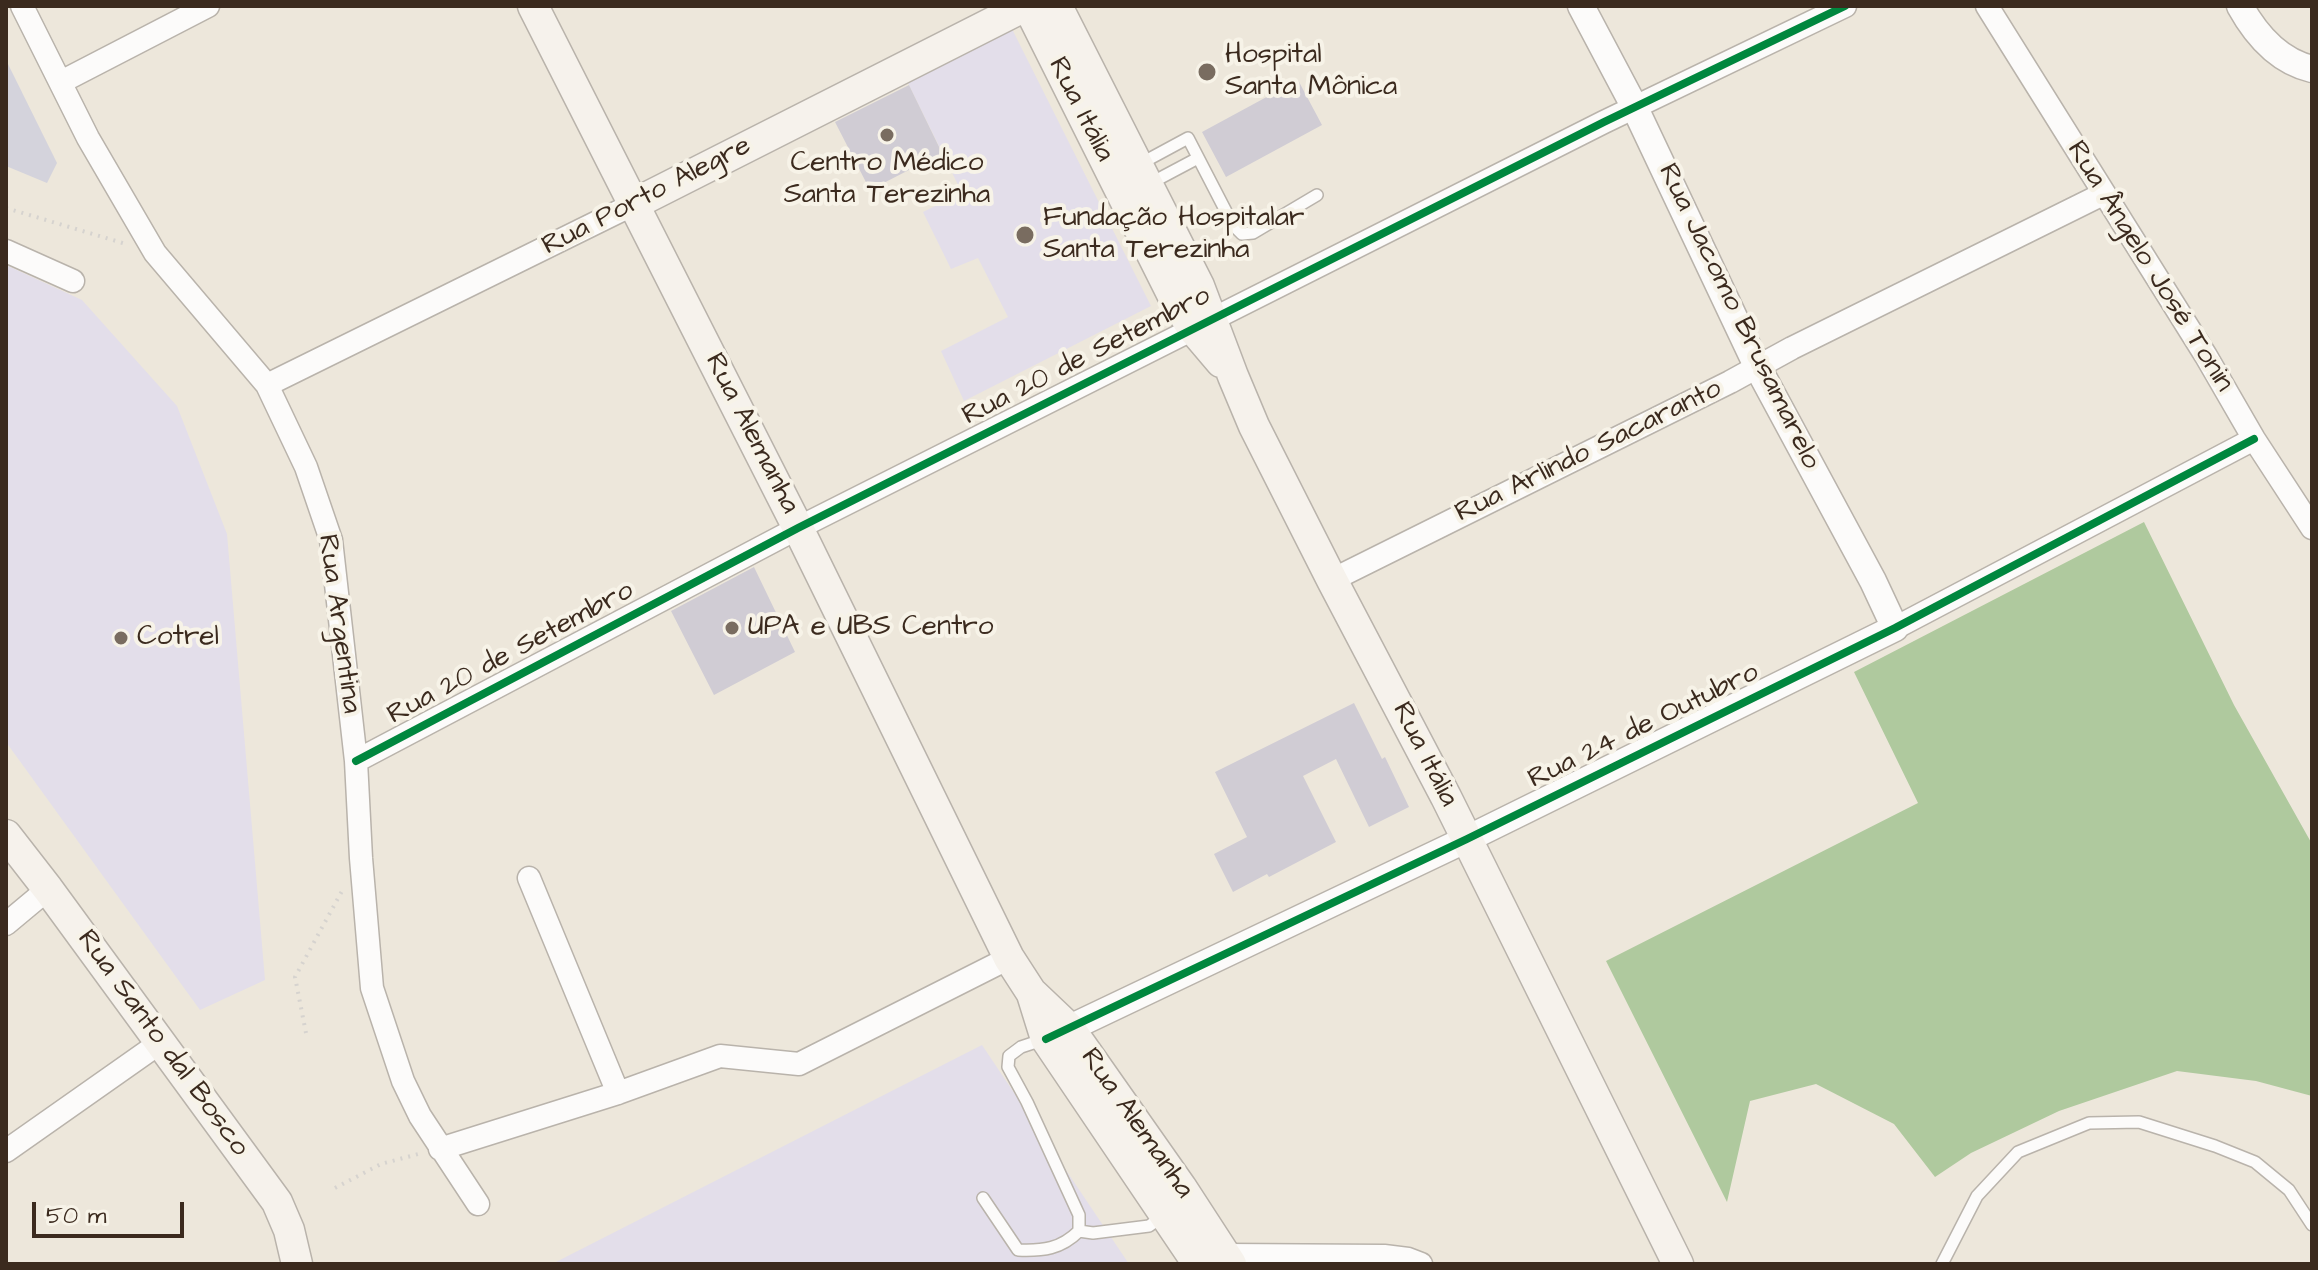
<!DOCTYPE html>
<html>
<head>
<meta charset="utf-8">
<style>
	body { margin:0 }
	#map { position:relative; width:2318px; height:1270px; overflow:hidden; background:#ede7db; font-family:"Architects Daughter",sans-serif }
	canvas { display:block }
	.frame { position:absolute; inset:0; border:8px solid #3b2a1e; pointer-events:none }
	.scale { position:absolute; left:32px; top:1202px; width:152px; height:36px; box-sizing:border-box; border:4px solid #3b2a1e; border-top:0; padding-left:10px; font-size:24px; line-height:28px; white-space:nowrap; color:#3b2a1e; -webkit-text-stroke:6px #f7f3e8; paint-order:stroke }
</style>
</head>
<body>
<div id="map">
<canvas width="2318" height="1270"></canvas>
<div class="frame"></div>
<div class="scale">50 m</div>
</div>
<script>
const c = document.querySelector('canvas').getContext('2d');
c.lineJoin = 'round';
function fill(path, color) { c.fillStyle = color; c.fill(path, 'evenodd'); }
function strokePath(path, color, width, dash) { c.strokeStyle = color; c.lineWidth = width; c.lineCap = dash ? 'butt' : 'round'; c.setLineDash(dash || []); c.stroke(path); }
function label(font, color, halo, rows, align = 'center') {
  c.font = font + ' "Architects Daughter",sans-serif'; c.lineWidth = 8; c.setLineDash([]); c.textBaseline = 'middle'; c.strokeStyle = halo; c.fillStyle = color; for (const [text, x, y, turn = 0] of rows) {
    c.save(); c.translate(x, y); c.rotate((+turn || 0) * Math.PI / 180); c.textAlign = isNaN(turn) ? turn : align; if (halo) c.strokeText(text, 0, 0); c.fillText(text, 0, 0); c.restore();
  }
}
fill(new Path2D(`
	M1011 27 1151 306 964 401 941 351 1008 317 978 258 951 269 923 212 962 193 907 81Z
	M6 265 82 300 177 406 227 534 265 980 200 1010 6 742Z
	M982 1045 1129 1264H552Z`), '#e3deea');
fill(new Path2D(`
	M6 60 57 163 47 183 6 166Z`), '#d4d3dc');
fill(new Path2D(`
	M2144 522 2234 705 2312 844V1096L2256 1081 2177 1071 2059 1111 1971 1153 1935 1177 1894 1124 1816 1084 1750 1101 1727 1202 1606 961 1918 803 1854 672Z`), '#afc99e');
fill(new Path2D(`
	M1298 80 1322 125 1226 177 1202 132Z
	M909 85 942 153 870 190 835 122Z
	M754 567 795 652 714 695 671 611Z
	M1354 703 1382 759 1385 757 1409 807 1369 827 1336 759 1303 776 1336 842 1269 877 1267 874 1233 892 1214 854 1247 837 1215 772Z`), '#d0ccd4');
const service = new Path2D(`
	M1138 165 1188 138 1233 225 1242 234 1253 233 1317 195
	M1149 184 1198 158
	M983 1198 1018 1250C1043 1251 1061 1249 1079 1231V1215L1027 1102 1008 1067 1009 1056 1021 1047 1045 1039
	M1079 1231 1093 1233 1149 1226 1163 1216
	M1942 1264 1977 1196 2018 1152 2089 1123 2139 1122 2215 1146 2255 1162 2289 1190 2312 1225`);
const minor = new Path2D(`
	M22 6 88 138 155 253 267 385 306 467 331 540 356 761 361 858 372 988 403 1081 420 1116 478 1204
	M1987 6 2206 356 2254 439 2312 528
	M61 82 208 6
	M6 251 73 281
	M267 385 634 204
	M1332 580 1730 382 1792 348 2103 194
	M1895 628 2254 439
	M356 761 798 528 1604 122 1845 6
	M529 878 618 1093
	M6 924 48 889
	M440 1149 618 1093 720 1056 799 1064 1009 958
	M6 1151 161 1042
	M1225 1255 1384 1256 1408 1259 1421 1264`);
const tertiary = new Path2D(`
	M2240 6C2256 35 2278 61 2312 69
	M1053 1036 1467 839 1895 628 1873 581 1757 366 1634 106 1581 6`);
const secondary = new Path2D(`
	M533 6 798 528 1009 958 1031 992 1070 1029 1181 1187 1231 1264
	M1028 6 1176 302 1193 329 1221 362
	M1057 6 1199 286 1233 376 1254 426 1332 580 1446 797 1678 1264
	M634 204 1025 6
	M6 835 48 889 277 1202 289 1230 297 1264
	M1032 994 1046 1039 1198 1264`);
strokePath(service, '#b9b3ab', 14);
strokePath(minor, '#b9b3ab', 25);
strokePath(tertiary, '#b9b3ab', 29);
strokePath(secondary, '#b9b3ab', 33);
strokePath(new Path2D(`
	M6 208 126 244
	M306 1033 295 977 342 891
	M335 1188 381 1164 422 1153`), '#d6d3cf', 4, [2, 6]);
strokePath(service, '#fcfbfa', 11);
strokePath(minor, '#fcfbfa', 22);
strokePath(tertiary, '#fcfbfa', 26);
strokePath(secondary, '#f6f2ec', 30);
strokePath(new Path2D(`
	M356 761 798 528 1604 122 1845 6
	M1046 1039 1467 839 1895 628 2254 439`), '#00873e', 8);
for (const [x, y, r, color] of [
	[1207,72,10,"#796c60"],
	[887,135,8,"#796c60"],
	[1025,235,10,"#796c60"],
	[732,628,8,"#796c60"],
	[121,638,8,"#796c60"]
]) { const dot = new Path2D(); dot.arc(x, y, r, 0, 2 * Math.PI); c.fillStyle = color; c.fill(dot); strokePath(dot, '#f7f3e8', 3); }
label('28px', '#3b2a1e', '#f7f3e8', [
	["Hospital",1225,56],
	["Santa Mônica",1225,88],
	["Centro Médico",887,164,"center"],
	["Santa Terezinha",887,196,"center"],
	["Fundação Hospitalar",1043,219],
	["Santa Terezinha",1043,251],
	["UPA e UBS Centro",748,628],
	["Cotrel",137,638]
], 'left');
label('28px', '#3b2a1e', '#f7f3e8', [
	["Rua Itália",1080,110,63],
	["Rua Porto Alegre",647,197,-27],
	["Rua Ângelo José Tonin",2149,267,58],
	["Rua Jacomo Brusamarelo",1738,317,64],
	["Rua 20 de Setembro",1087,357,-27],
	["Rua Alemanha",751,434,63],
	["Rua Arlindo Sacaranto",1589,452,-26],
	["Rua Argentina",338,624,82],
	["Rua 20 de Setembro",511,654,-28],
	["Rua 24 de Outubro",1644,727,-26],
	["Rua Itália",1424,755,63],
	["Rua Santo dal Bosco",162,1044,54],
	["Rua Alemanha",1136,1124,55]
]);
</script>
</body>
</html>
